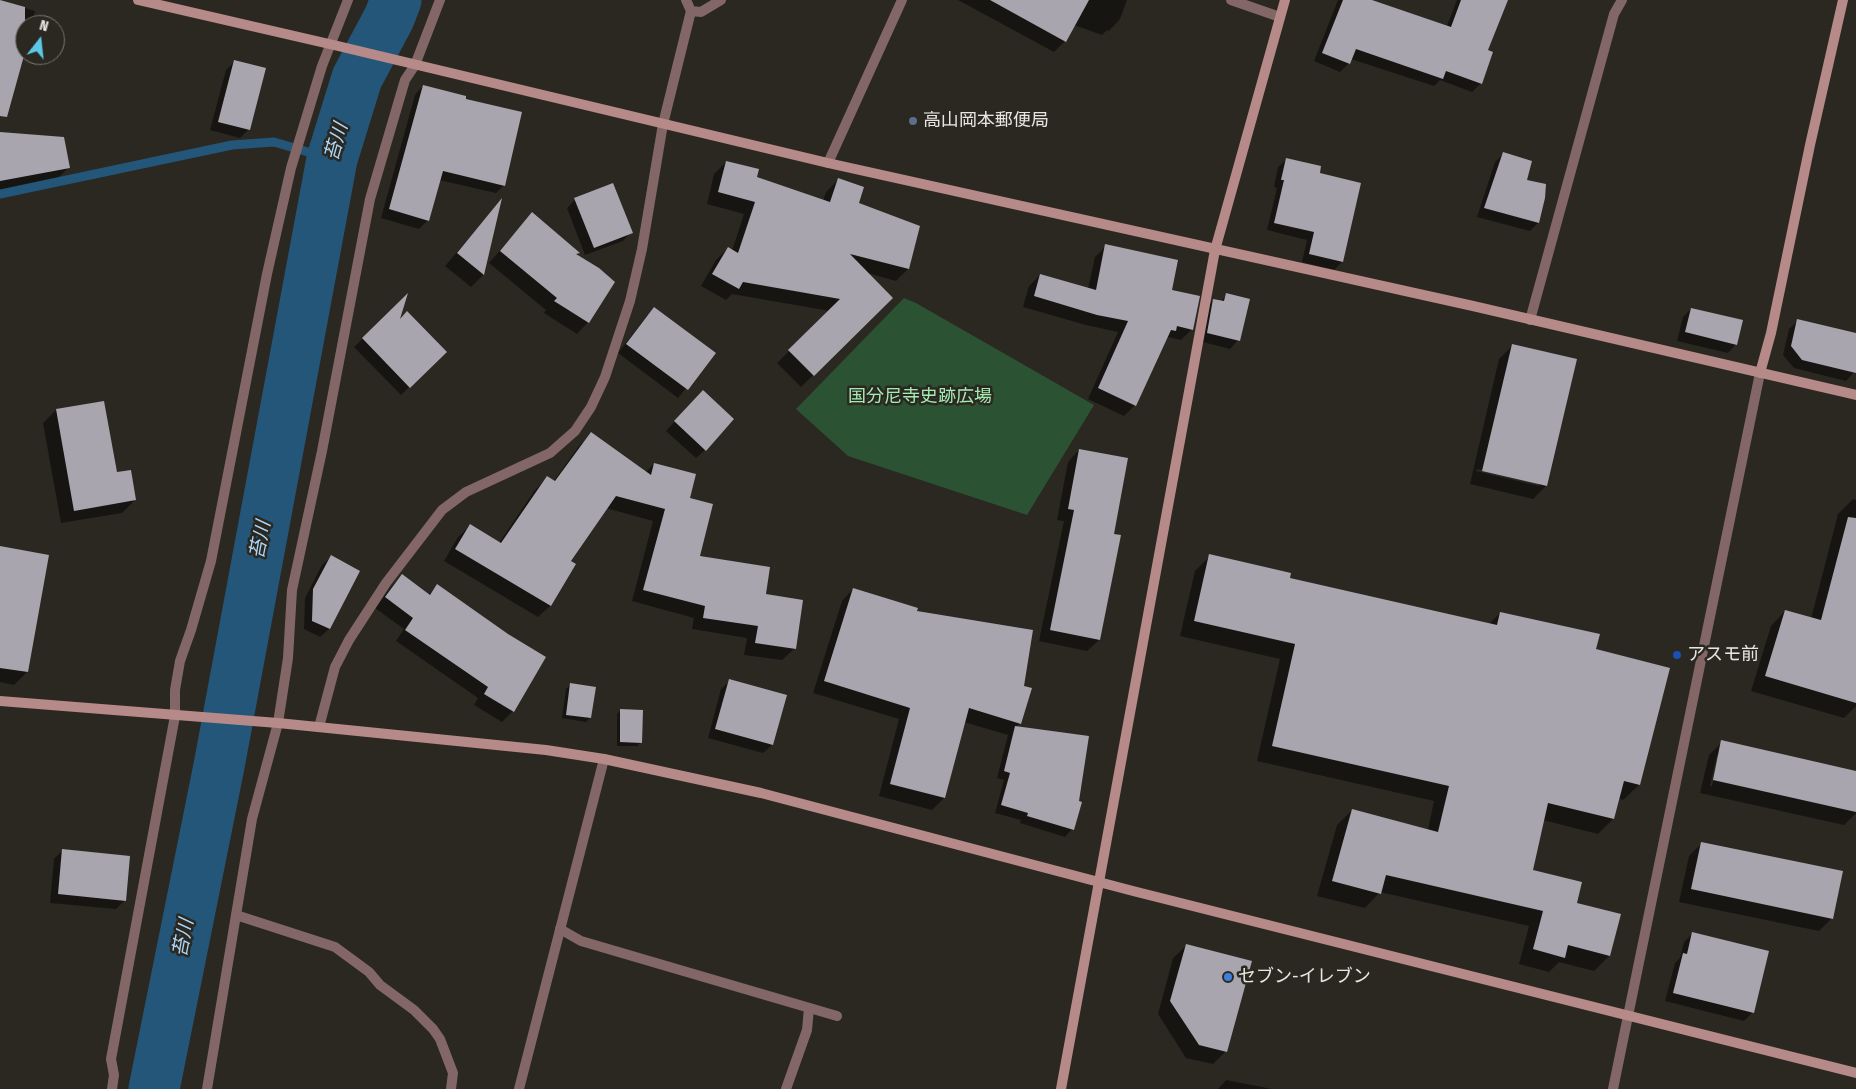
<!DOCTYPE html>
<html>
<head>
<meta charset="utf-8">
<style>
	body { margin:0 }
	#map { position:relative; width:1856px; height:1089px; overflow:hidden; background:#2b2821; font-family:"Fira Sans Condensed",sans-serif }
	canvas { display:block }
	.north { position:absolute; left:15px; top:15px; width:50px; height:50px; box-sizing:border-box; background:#2b2821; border:1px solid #76746e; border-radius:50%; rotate:16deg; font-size:14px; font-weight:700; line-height:20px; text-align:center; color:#e7e6e1 }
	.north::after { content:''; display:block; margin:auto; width:18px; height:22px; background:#5bc8e6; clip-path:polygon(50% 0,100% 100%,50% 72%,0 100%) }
</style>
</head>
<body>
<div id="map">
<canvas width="1856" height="1089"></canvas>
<div class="north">N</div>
</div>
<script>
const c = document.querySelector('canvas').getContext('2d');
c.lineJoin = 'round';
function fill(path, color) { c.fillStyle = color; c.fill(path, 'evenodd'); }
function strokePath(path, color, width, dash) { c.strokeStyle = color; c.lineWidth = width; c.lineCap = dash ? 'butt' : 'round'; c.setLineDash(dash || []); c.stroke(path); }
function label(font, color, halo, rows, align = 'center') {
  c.font = font + ' "Fira Sans Condensed","Noto Sans JP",sans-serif'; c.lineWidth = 5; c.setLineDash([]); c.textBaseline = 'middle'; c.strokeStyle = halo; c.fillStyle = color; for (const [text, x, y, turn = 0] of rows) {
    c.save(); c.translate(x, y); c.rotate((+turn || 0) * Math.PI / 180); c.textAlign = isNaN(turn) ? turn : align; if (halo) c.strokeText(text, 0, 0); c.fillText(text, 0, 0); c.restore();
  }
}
fill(new Path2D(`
	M904 298 916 303 1094 405 1027 515 848 456 796 409Z`), '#2c5234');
fill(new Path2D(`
	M958 0H1127L1120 19 1109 31 1107 30 1102 35 1074 25 1065 41 1054 52Z
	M1338 0H1373V2L1447 26 1457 0H1506L1486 51 1481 83 1472 92 1440 80 1434 86 1351 59 1349 63 1340 72 1314 61Z
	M0 1 35 11 31 25H25V47L0 96Z
	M235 61 249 129 240 138 210 130 226 70Z
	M423 86 504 185 496 193 439 180 428 220 419 229 381 218 415 95Z
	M0 133 68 168 55 181 0 191Z
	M1504 153 1525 181 1538 223 1530 231 1477 217 1495 162Z
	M1286 160 1318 174 1360 184 1342 262 1334 270 1302 262 1307 240 1267 230 1277 188 1274 187 1278 167Z
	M726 162 756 177 823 201 826 192 838 180 857 204 918 227 908 269 896 281 867 273 892 298 801 387 777 363 830 311 732 294 726 300 701 286 716 260 728 248 732 251 744 214 707 204 714 174Z
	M575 200 631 232 623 241 585 255 567 208Z
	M500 202 483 275 471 287 445 266Z
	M532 214 578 253 576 255 613 282 588 322 577 334 544 313 546 310 489 263Z
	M1106 246 1170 291 1192 329 1181 340 1168 337 1164 341 1135 405 1124 416 1088 399 1118 332 1086 325 1023 307 1029 286 1040 275 1088 289 1095 257Z
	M1227 295 1238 340 1230 349 1199 341 1205 309 1213 300 1220 302Z
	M406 297 398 322 445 352 401 395 354 347Z
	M654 308 714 353 678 398 618 353 646 317Z
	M1691 309 1736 344 1728 353 1677 341 1683 317Z
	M1798 321 1856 335V365L1854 372 1846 381 1794 368 1783 355 1789 329Z
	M1512 346 1546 486 1533 499 1470 484 1499 359ZM1477 469 1539 483V486L1476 471Z
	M694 400 705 450 696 458 666 431Z
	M56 410 116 474 135 500 122 513 61 523 43 423Z
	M591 434 645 473 654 464 689 499 698 557 765 595 794 649 782 660 744 655 747 638 692 629 694 618 632 601 653 521 606 508 569 561 575 564 550 606 538 617 444 561 458 537 470 526 499 543 535 490 547 478 553 482 579 446Z
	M1079 450 1113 535 1120 536 1099 640 1087 651 1039 641 1064 521 1057 520 1068 462Z
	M1853 499 1856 500V706L1844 718 1751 691 1771 626 1785 611 1811 619 1838 514Z
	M0 548 27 672 14 685 0 682Z
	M1210 556 1288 579 1489 624 1500 613 1595 650 1668 669 1639 785 1623 800 1618 798 1613 819 1598 834 1543 820 1532 871 1575 904 1609 956 1594 971 1559 962 1549 972 1519 964 1529 926 1380 892 1365 908 1317 896 1337 825 1352 810 1428 830 1434 801 1257 761 1280 659 1180 636 1195 571Z
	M331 557 358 571 329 629 320 637 304 629 305 598 322 565Z
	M402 575 428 595 437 586 513 711 502 722 474 705 478 698 396 641 404 629 375 608 392 586Z
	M853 589 915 612 1023 687 1020 723 1016 727 1072 829 1065 837 1020 823 1021 820 995 813 1004 780 997 778 1008 735 964 722 944 798 932 810 879 796 899 719 813 693 842 601Z
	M730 681 785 696 772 745 763 753 708 738 721 689Z
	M570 685 590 718 586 722 562 718 566 689Z
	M621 710 641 742 637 746H617V714Z
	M1722 742 1856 772V813L1844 825 1700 793 1709 755ZM1717 755H1719L1712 786H1710Z
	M1702 843 1832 918 1819 931 1679 902 1689 856Z
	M62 851 125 900 116 909 50 903 54 859Z
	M1693 933 1752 1013 1744 1021 1665 1001 1675 963 1680 958 1684 942Z
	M1186 946 1226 1051 1213 1064 1186 1058 1158 1014 1173 958Z
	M1226 1080 1272 1089H1218Z`), '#0007');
strokePath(new Path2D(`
	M0 194 232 145 274 142 332 159`), '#245679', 9);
strokePath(new Path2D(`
	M154 1089 219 766 332 159 357 78 389 18 396 0`), '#245679', 51);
fill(new Path2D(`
	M0 0 25 7V52L7 117 0 116Z
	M990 0H1089L1066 42Z
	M1343 0H1372L1451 27 1461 0H1508L1488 50 1493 52 1482 84 1446 71 1443 79 1356 49 1350 64 1322 53Z
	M234 60 266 68 250 130 218 122Z
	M423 85 466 96V99L522 112 505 186 443 171 429 221 389 209Z
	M0 132 64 137 70 168 0 181Z
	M1503 152 1532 161 1527 180 1546 184 1545 198 1539 223 1484 208Z
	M1286 158 1321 166 1320 173 1361 183 1343 262 1309 254 1314 232 1274 223 1284 180H1281Z
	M726 161 759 169 757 177 830 202 838 178 864 187 859 203 920 226 909 269 850 254 893 298 814 376 788 350 840 299 743 282 739 289 712 274 728 247 738 253 755 202 718 192Z
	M613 183 633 233 594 248 574 198Z
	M502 198 484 275 457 253Z
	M532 212 580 253 576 254 599 268 615 282 589 323 554 301 557 298 500 251Z
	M1105 244 1178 260 1172 290 1200 296 1193 330 1177 326 1176 331 1171 330 1136 406 1098 388 1128 321 1097 315 1034 296 1040 274 1096 290Z
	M408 293 400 319 407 311 447 352 410 388 362 338Z
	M1226 293 1250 299 1240 341 1207 333 1213 299 1224 301Z
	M654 307 716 353 688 390 626 344Z
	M1691 308 1743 320 1737 345 1685 332Z
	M1797 319 1856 333V373L1802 360 1791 346Z
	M1512 344 1577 359 1547 486 1482 471Z
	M703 390 734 419 706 451 674 421Z
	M104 401 117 472 131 470 136 500 74 511 56 409Z
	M591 432 651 475 654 463 696 474 690 498 713 504 700 556 770 567 766 594 803 600 796 649 755 643 758 626 703 618 705 606 643 590 665 509 616 496 571 561 576 564 551 606 455 549 470 524 501 543 547 476 555 481Z
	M1079 449 1128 458 1114 534 1121 535 1100 640 1050 630 1074 510 1068 509Z
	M1848 517 1856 518V703L1765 676 1785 610 1821 620Z
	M0 546 49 555 28 672 0 668Z
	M1209 554 1291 573 1290 578 1497 625 1500 612 1600 634 1596 649 1670 668 1640 785 1624 781 1614 819 1548 803 1533 870 1582 882 1577 903 1621 914 1610 956 1568 945 1565 958 1533 949 1543 911 1386 875 1381 894 1332 881 1352 809 1438 832 1449 786 1272 746 1295 644 1194 621Z
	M331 555 360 571 330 629 312 621 313 589Z
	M402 574 430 595 437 584 508 634 546 657 514 712 484 694 488 687 405 630 413 618 385 597Z
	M853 588 918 608 917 611 1033 630 1024 686 1032 688 1021 724 969 708 945 798 890 784 910 708 824 681Z
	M729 679 787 695 773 745 715 729Z
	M570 683 596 687 591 718 566 715Z
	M620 709 643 710 642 743 620 742Z
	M1015 726 1089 736 1079 801 1082 802 1074 830 1027 816 1028 813 1001 805 1010 773 1004 771Z
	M1721 740 1856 771V812L1713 780Z
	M1701 842 1843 871 1833 919 1691 889Z
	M62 849 130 856 126 901 58 894Z
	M1692 932 1769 951 1754 1013 1673 993 1683 953 1687 954Z
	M1186 944 1252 961 1227 1052 1199 1045 1170 1001Z`), '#a8a5ae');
strokePath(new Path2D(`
	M691 11 701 12 721 0
	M319 727 335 667 349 640 386 583 442 510 466 492 550 453 575 431 591 407 605 377 630 301 642 249 663 124 691 11 686 0
	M236 915 335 947 369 972 380 985 414 1010 433 1029 440 1039 453 1073 451 1089
	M560 929 581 941 837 1016`), '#836766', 10);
strokePath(new Path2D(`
	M1231 0 1280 17
	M828 163 902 0
	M1530 320 1614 14 1622 0
	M112 1089 114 1075 111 1059 175 716V690L180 661 191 630 211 561 267 274 291 168 322 66 348 0
	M207 1089 252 819 278 723 288 658 292 590 322 451 370 199 405 80 415 65 440 0
	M519 1089 604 759
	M786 1089 807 1030 809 1008
	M1613 1089 1760 373`), '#836766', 10);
strokePath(new Path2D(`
	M138 0 338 46 828 163 1473 306 1856 395
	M1760 373 1771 333 1810 145 1843 0
	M0 701 278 723 546 750 604 759 761 793 1133 891 1856 1073
	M1061 1089 1215 250 1285 0`), '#b68a88', 10);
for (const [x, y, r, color] of [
	[913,121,5,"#5c6f8a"],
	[1677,655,5,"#1a4fb4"],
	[1228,977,5,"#3f7fe0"]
]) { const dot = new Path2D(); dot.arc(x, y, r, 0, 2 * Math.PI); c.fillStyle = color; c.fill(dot); strokePath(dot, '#2b2821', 2); }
label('18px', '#e7e6e1', '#2b2821', [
	["高山岡本郵便局",923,121],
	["アスモ前",1687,655],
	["セブン-イレブン",1238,977]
], 'left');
label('18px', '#a4ecb1', '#2b2821', [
	["国分尼寺史跡広場",920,397]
]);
label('italic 19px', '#acd7f9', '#2b2821', [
	["苔川",337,142,-74],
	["苔川",261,540,-79],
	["苔川",184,938,-79]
]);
</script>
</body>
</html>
